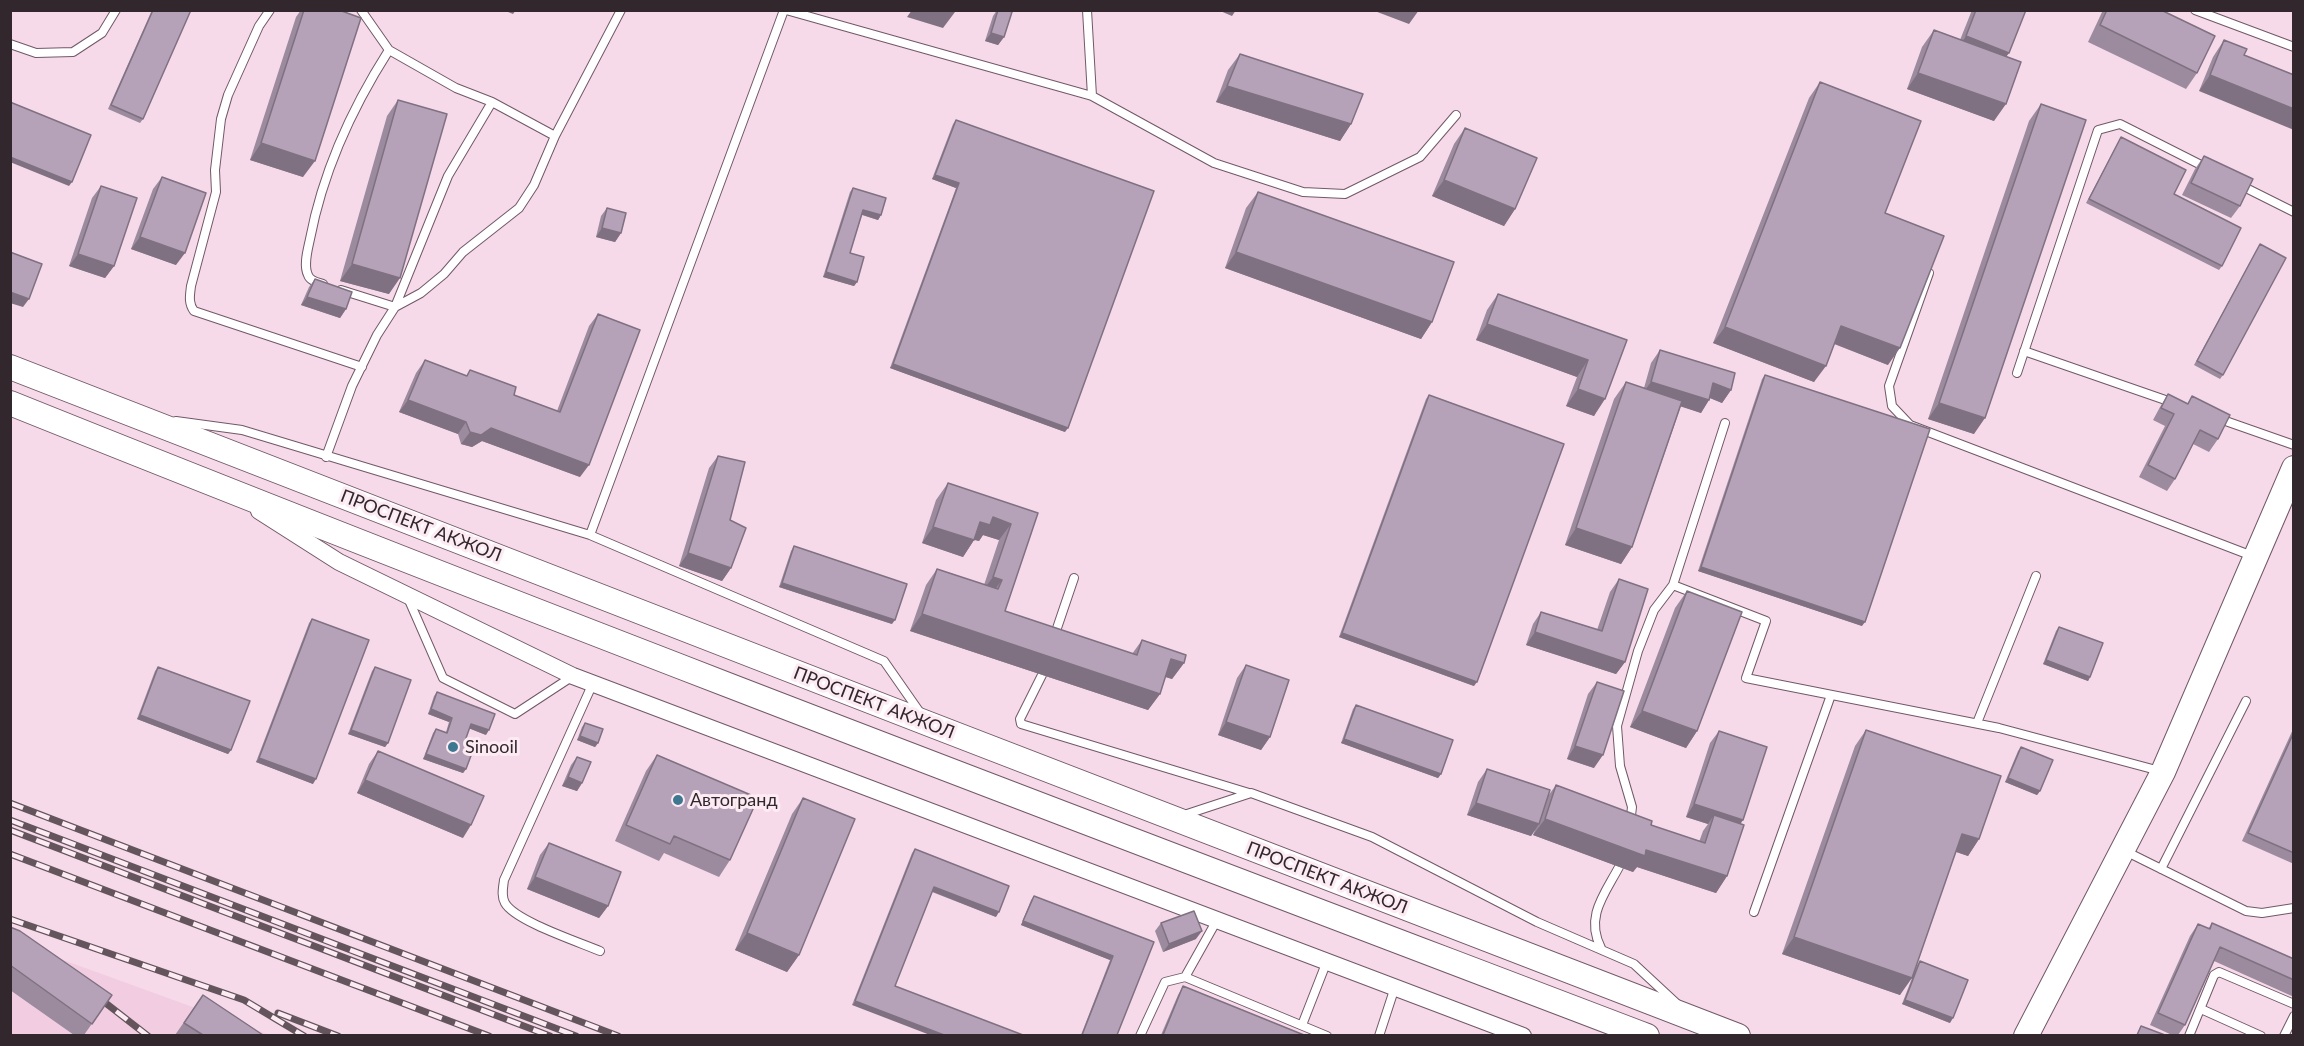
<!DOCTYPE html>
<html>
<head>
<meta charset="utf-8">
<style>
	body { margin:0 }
	#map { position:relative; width:2304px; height:1046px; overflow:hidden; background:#f7daea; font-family:Lato,sans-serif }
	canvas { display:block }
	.frame { position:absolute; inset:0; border:12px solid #32272d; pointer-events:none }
</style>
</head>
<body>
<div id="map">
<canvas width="2304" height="1046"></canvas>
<div class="frame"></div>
</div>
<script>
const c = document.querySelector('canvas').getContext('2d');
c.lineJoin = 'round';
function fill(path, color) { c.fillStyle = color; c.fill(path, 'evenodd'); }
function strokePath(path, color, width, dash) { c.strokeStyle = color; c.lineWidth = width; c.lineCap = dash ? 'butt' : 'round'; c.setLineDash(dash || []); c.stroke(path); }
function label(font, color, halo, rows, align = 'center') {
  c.font = font + ' Lato,sans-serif'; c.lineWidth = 6; c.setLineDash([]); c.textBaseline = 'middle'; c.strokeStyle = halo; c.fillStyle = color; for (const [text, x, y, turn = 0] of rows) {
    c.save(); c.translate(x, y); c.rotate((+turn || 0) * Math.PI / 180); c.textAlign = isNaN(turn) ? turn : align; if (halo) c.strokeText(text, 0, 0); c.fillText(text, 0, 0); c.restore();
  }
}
fill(new Path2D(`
	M11 941 270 1035H11Z`), '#f2cde1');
const lane = new Path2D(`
	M270 10 259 26 228 95 221 119 215 170 216 192 191 286C190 295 188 303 194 311L362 367
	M361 10 389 50 456 88 492 102 555 136
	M786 10 1092 96 1214 163 1303 192 1345 194 1420 157 1456 115
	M1087 10 1092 96
	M2195 10 2294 47
	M10 44 36 53 73 52 102 33 116 10
	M2240 185 2294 212
	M1929 273 1889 386 1892 406 1910 425 2255 557
	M323 284C317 282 310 281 308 275 303 265 308 249 310 239 323 171 352 108 389 50
	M341 290 395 307 448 176 492 102
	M2024 351 2174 403
	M2017 373 2098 130 2120 124 2207 168
	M2217 418 2294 445
	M176 421 242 430 590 535 884 661 921 714
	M1725 423 1673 585 1766 621 1746 678 1999 728 2160 771
	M326 457 352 386 377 335 395 307 421 293 444 274 463 252 519 208 534 185 555 136 621 10
	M590 535 784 10
	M408 598 443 678 515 714 573 676
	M1054 637 1074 578
	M1042 675 1020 719 1021 724 1249 793
	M593 683 504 880C503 888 501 896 505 903 515 921 579 942 600 951
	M1977 723 2036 576
	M1181 816 1251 793 1372 837 1537 922 1634 964 1676 1003
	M1630 824 1632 807 1620 766 1617 726 1638 651 1654 610 1673 585
	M2123 850 2246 911 2262 913 2294 908
	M2161 869 2246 701
	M1754 912 1831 695
	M1601 948C1585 917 1604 895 1619 867
	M1185 977 1327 1036
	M2201 1009 2261 1036
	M1302 1025 1327 961
	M1140 1036 1165 982 1185 977 1217 920
	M1379 1036 1395 987
	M2189 1036 2214 975 2219 972 2294 1004
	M2284 1036 2294 1016`);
const street = new Path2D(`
	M259 511 339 562 573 676 1523 1036`);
const secondary = new Path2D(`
	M10 367 929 724 1738 1036
	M10 403C553 621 1101 828 1647 1036
	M2026 1036 2163 772 2294 468`);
strokePath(lane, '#715866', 10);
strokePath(street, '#715866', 18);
strokePath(secondary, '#715866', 26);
strokePath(lane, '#fff', 8);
strokePath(street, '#fff', 16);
strokePath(secondary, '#fff', 24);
const rail = new Path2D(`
	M10 803 618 1036
	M10 820 576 1036
	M10 830 550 1036
	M10 854 489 1036
	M10 919 244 1000 304 1036
	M94 994 148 1036
	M278 1013 338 1036`);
strokePath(rail, '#64555d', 7);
strokePath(rail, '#fdebf4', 4.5, [14]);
fill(new Path2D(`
	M152 10H191L143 119 140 123 108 109Z
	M301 10H339L303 177 250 160 296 17Z
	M997 10H1007L1004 37 998 45 985 41 993 16Z
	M1972 10H2026L2009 53 2006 56 1994 121 1907 89 1922 47 1934 30 1960 40Z
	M2103 10H2161L2197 73 2186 89 2088 42Z
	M2224 40 2244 55 2199 91 2213 57Z
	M1240 54 1351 124 1340 141 1216 102 1228 70Z
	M1820 82 1885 213 1888 365 1834 344 1814 382 1713 343 1809 98Z
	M398 100 389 294 340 281 387 116Z
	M2041 104 1974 434 1928 419 2029 121Z
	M956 120 1065 432 890 368 956 188 932 179 953 124Z
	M1465 128 1515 209 1504 226 1432 196 1454 144Z
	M2121 137 2174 194 2222 266 2219 270 2086 203Z
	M2204 156 2240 206 2231 218 2182 195 2195 169Z
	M162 177 176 265 131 249 153 189Z
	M101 186 114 266 105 278 69 266 92 198Z
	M853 188 881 215 878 220 862 215 850 253 857 282 854 286 823 277 850 192Z
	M1258 192 1432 322 1421 339 1225 268 1246 208Z
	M607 208 621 233 615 242 596 237 601 216Z
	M2260 244 2223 375 2220 379 2194 365Z
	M315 279 346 309 340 318 301 305 309 287Z
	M1498 294 1627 340 1594 416 1566 406 1577 377 1476 340 1487 310Z
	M598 314 580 477 482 441 472 447 461 444 458 434 399 412 416 373 425 360 466 376 470 370 514 395 557 411 589 326Z
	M1660 350 1731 390 1722 403 1710 398 1701 413 1681 406 1632 547 1621 564 1565 545 1614 399 1626 382 1644 388 1651 363Z
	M1765 375 1862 626 1698 571 1762 379Z
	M2168 394 2187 404 2192 396 2218 439 2209 452 2193 444 2175 479 2167 491 2139 477 2165 426 2153 420 2160 407Z
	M1429 395 1474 686 1339 637 1426 399Z
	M718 456 730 520 731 568 722 581 679 566 709 468Z
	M948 483 1038 513 1005 611 1132 654 1142 640 1184 663 1172 679 1165 677 1160 694 1148 710 910 631 926 585 937 569 984 585 999 540 983 535 979 541 974 540 963 557 922 543 936 500Z
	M794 546 892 624 779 587 791 551Z
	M1619 579 1625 662 1616 674 1526 645 1533 624 1541 612 1597 630 1610 592Z
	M1687 591 1697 731 1686 748 1630 727 1675 608Z
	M312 619 313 784 256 762 309 623Z
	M2059 627 2090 677 2088 681 2043 664 2056 631Z
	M1246 665 1270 737 1261 750 1218 735 1237 678Z
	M158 667 231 750 228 754 137 719 155 671Z
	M375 667 388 743 385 747 348 734 372 671Z
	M1597 682 1594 768 1567 759 1588 694Z
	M437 692 486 735 469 728 465 741 466 769 463 773 423 759 433 733 436 729 446 732 449 722 428 714 434 696Z
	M1356 705 1441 774 1438 778 1341 743 1353 709Z
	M585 723 598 743 595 747 577 740 582 727Z
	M2294 727V864L2242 841Z
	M1866 730 1979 839 1968 856 1956 852 1900 995 1782 954 1855 746Z
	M1719 731 1743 820 1740 824 1727 876 1716 893 1637 867 1633 872 1533 835 1535 830 1531 836 1467 815 1478 782 1487 769 1548 796 1556 785 1651 825 1699 842 1703 831 1708 824 1686 817 1710 743Z
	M2021 747 2040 791 2037 795 2005 782 2018 751Z
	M378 751 463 838 357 793 369 764Z
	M657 755 730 860 719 877 664 853 659 861 615 841 646 771Z
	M577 757 582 783 577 791 562 786 571 765Z
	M803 798 799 955 787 972 735 950 792 814Z
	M549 843 608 906 599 918 527 889 540 855Z
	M915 849 996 917 932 892 852 1005 912 853Z
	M1034 896 1154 942 1117 1035H1081L1110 960 1021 925 1031 900Z
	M1161 923 1196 939 1163 952 1155 931Z
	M2212 923 2294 959V997L2214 961 2185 1025 2178 1035H2172L2150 1025 2190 936 2198 924 2208 929Z
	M10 927 112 995 84 1035H74L10 990Z
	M1920 961 1950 1023 1902 1004 1917 965Z
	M1183 986 1304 1035H1161L1178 995Z
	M203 995 263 1035H175Z`), '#9c8b9e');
fill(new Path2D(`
	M503 10H516L513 14Z
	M912 10H950L955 12 943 28 907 17Z
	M1218 10H1236L1232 16Z
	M1372 10H1419L1409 24Z
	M991 33 1004 37 998 45 985 41Z
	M1966 36 2009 53 1997 69 1955 52Z
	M1918 73 2006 104 1994 121 1907 89Z
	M2210 75 2294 109V130L2199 91Z
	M1227 86 1351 124 1340 141 1216 102Z
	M261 143 315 161 303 177 250 160Z
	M10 157 72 182 69 186 10 162Z
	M935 175 959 183 956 188 932 179Z
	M1444 180 1515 209 1504 226 1432 196Z
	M863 210 881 215 878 220 860 214Z
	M602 228 621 233 615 242 596 237Z
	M140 237 185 253 176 265 131 249Z
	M1236 252 1432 322 1421 339 1225 268Z
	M78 254 114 266 105 278 69 266Z
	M352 264 400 278 389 294 340 281Z
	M826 272 857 282 854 286 823 277Z
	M10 292 29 299 23 307 10 303Z
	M307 297 346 309 340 318 301 305Z
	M1487 324 1588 360 1577 377 1476 340Z
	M1841 326 1900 348 1888 365 1830 342Z
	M1725 327 1826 366 1814 382 1713 343Z
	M893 364 1068 428 1065 432 890 368Z
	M1651 382 1709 400 1701 413 1642 394Z
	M1713 383 1731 390 1722 403 1705 396Z
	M1578 389 1605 399 1594 416 1566 406Z
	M408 400 466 422 458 434 399 412Z
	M1939 403 1985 418 1974 434 1928 419Z
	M491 428 589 465 580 477 482 441 472 447 461 444 470 432Z
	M993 517 1011 524 999 540 983 535 979 541 969 538 980 522Z
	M933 527 974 540 963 557 922 543Z
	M1576 528 1632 547 1621 564 1565 545Z
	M688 553 731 568 722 581 679 566Z
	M1701 567 1865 622 1862 626 1698 571Z
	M993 577 1002 580 990 596 981 593Z
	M782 583 895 620 892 624 779 587Z
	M922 614 1160 694 1148 710 910 631Z
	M1535 632 1625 662 1616 674 1526 645Z
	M1342 633 1477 682 1474 686 1339 637Z
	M1171 659 1184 663 1172 679 1160 675Z
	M2046 660 2090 677 2088 681 2043 664Z
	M431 709 452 718 449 722 428 714Z
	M1642 711 1697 731 1686 748 1630 727Z
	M140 715 231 750 228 754 137 719Z
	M1226 722 1270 737 1261 750 1218 735Z
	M471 724 489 730 486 735 468 728Z
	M351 730 388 743 385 747 348 734Z
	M580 736 598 743 595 747 577 740Z
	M1344 739 1441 774 1438 778 1341 743Z
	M1575 746 1603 755 1594 768 1567 759Z
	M426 754 466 769 463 773 423 759Z
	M259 758 316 779 313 784 256 762Z
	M568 777 582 783 577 791 562 786Z
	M2008 778 2040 791 2037 795 2005 782Z
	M365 780 471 825 463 838 357 793Z
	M1476 803 1539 824 1531 836 1467 815Z
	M1694 804 1743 820 1734 833 1714 815 1708 824 1686 817Z
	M1545 819 1646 850 1727 876 1716 893 1637 867 1633 872 1533 835Z
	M1962 834 1979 839 1968 856 1951 850Z
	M535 877 608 906 599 918 527 889Z
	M934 887 999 912 996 917 931 891Z
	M1023 921 1113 956 1110 960 1021 925Z
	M1202 931 1196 939 1163 952 1169 944Z
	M747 933 799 955 787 972 735 950Z
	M1794 937 1912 978 1900 995 1782 954Z
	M1905 1000 1953 1018 1950 1023 1902 1004Z
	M855 1001 944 1035H930L852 1005Z`), '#7f7181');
const building = new Path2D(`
	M153 10H191L143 119 111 105Z
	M304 10H339L361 18 315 161 261 143Z
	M998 10H1007L1012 12 1004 37 991 33Z
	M1976 10H2026L2009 53 1966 36Z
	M2107 10H2161L2215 36 2197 73 2100 25Z
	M1934 30 2021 62 2006 104 1918 73Z
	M2224 40 2247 49 2244 55 2294 75V109L2210 75Z
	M1240 54 1363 94 1351 124 1227 86Z
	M1820 82 1921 121 1885 213 1944 236 1900 348 1841 326 1826 366 1725 327Z
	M398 100 447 114 400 278 352 264Z
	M10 102 91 135 72 182 10 157Z
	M2041 104 2086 120 1985 418 1939 403Z
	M956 120 1154 191 1068 428 893 364 959 183 935 175Z
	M1465 128 1537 158 1515 209 1444 180Z
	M2121 137 2186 170 2174 194 2241 228 2222 266 2089 199Z
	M2204 156 2253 179 2240 206 2191 183Z
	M162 177 206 193 185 253 140 237Z
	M101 186 137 198 114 266 78 254Z
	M853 188 886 198 881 215 863 210 850 253 864 257 857 282 826 272Z
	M1258 192 1454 262 1432 322 1236 252Z
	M607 208 626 213 621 233 602 228Z
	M2260 244 2286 258 2223 375 2197 361Z
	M10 252 42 264 29 299 10 292Z
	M315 279 352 292 346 309 307 297Z
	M1498 294 1627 340 1605 399 1578 389 1588 360 1487 324Z
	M598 314 640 330 589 465 491 428 481 435 470 432 466 422 408 400 425 360 467 376 470 370 516 387 514 395 560 412Z
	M1660 350 1735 373 1731 390 1713 383 1709 400 1651 382Z
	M1765 375 1930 429 1865 622 1701 567Z
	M1626 382 1682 401 1632 547 1576 528Z
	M2168 394 2188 404 2192 396 2230 415 2218 439 2200 430 2175 479 2148 465 2174 414 2161 408Z
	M1429 395 1564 444 1477 682 1342 633Z
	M718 456 745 462 730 520 746 528 731 568 688 553Z
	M948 483 1038 513 1005 611 1137 655 1142 640 1186 655 1184 663 1171 659 1160 694 922 614 937 569 998 589 1002 580 993 577 1011 524 993 517 990 525 980 522 974 540 933 527Z
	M794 546 907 584 895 620 782 583Z
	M1619 579 1648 589 1625 662 1535 632 1541 612 1602 631Z
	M1687 591 1742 612 1697 731 1642 711Z
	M312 619 369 640 316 779 259 758Z
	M2059 627 2103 643 2090 677 2046 660Z
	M1246 665 1289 680 1270 737 1226 722Z
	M158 667 250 701 231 750 140 715Z
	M375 667 411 680 388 743 351 730Z
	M1597 682 1624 691 1603 755 1575 746Z
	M437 692 495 714 489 730 471 724 465 741 475 745 466 769 426 754 436 729 447 733 452 718 431 709Z
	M1356 705 1453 740 1441 774 1344 739Z
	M585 723 603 729 598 743 580 736Z
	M1866 730 2001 776 1979 839 1962 834 1912 978 1794 937Z
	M1719 731 1767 747 1743 820 1694 804Z
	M2294 732V853L2248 833Z
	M2021 747 2053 760 2040 791 2008 778Z
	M378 751 484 796 471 825 365 780Z
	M657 755 758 798 730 860 674 836 670 844 626 825Z
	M577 757 591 762 582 783 568 777Z
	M1487 769 1550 790 1539 824 1476 803Z
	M1556 785 1652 821 1651 825 1705 843 1714 815 1744 825 1727 876 1646 850 1645 856 1545 819Z
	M803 798 855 819 799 955 747 933Z
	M549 843 621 872 608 906 535 877Z
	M915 849 1009 886 999 912 934 887 895 986 1023 1035H944L855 1001Z
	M1034 896 1154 942 1117 1035H1082L1113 956 1023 921Z
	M1194 911 1202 931 1169 944 1161 923Z
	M2212 923 2294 959V980L2220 947 2185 1025 2158 1013 2198 924 2210 929Z
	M10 927 20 931 112 995 92 1024 10 965Z
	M1920 961 1968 980 1953 1018 1905 1000Z
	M1183 986 1304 1035H1163Z
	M203 995 263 1035H203L184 1023Z
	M2141 1026 2165 1035H2137Z`);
fill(building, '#b5a2b8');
strokePath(building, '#7f7181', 1.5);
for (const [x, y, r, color] of [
	[453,747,6,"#3d7890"],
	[678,800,6,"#3d7890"]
]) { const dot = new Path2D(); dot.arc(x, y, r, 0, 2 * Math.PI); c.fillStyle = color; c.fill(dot); strokePath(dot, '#fdebf4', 2); }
label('18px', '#32272d', '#fdebf4', [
	["ПРОСПЕКТ АКЖОЛ",421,526,21],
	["ПРОСПЕКТ АКЖОЛ",874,703,21],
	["ПРОСПЕКТ АКЖОЛ",1327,878,21]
]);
label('18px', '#32272d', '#fdebf4', [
	["Sinooil",465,747],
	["Автогранд",690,800]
], 'left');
</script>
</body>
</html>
